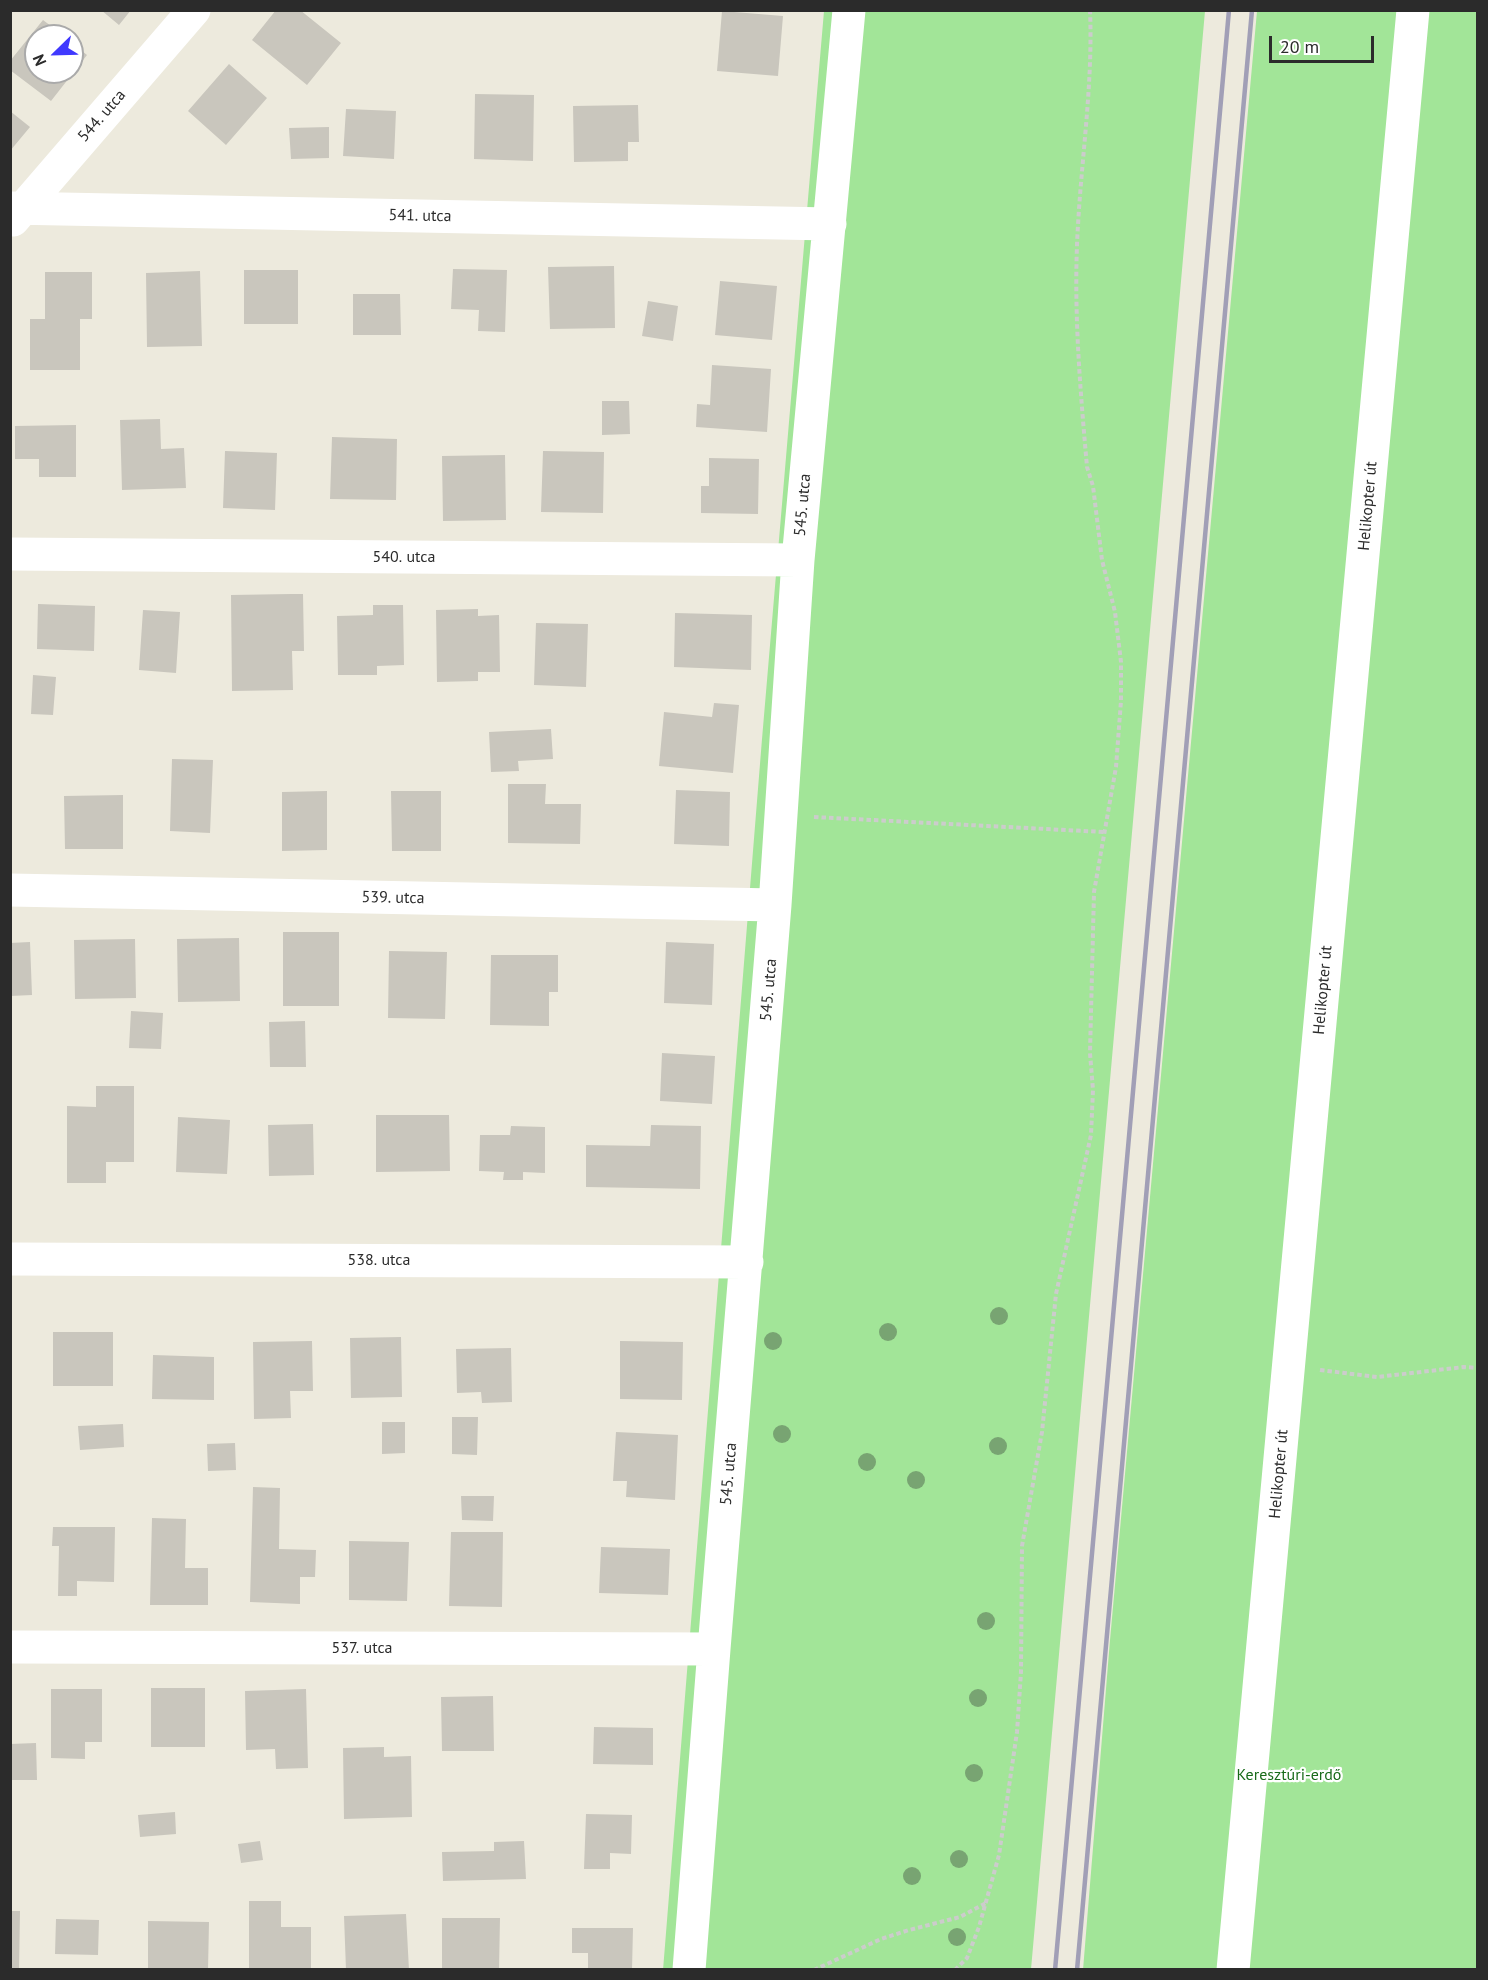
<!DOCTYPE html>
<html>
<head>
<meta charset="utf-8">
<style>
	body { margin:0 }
	#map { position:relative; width:1488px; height:1980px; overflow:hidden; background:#edeadd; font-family:"PT Sans",sans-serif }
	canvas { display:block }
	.frame { position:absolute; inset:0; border:12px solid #2b2b2b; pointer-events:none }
	.north { position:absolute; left:24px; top:24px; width:60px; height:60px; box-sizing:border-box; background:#fff; border:2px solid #aaa; border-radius:50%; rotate:247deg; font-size:16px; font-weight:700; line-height:24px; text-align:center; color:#2b2b2b }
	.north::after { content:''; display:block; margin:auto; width:21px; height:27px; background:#4039fe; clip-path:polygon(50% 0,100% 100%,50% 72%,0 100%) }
	.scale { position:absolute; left:1269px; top:36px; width:105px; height:27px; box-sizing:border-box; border:3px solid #2b2b2b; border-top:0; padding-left:8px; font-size:18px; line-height:21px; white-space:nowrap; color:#2b2b2b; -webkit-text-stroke:4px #fff; paint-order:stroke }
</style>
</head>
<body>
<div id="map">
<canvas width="1488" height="1980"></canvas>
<div class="frame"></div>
<div class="north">N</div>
<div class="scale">20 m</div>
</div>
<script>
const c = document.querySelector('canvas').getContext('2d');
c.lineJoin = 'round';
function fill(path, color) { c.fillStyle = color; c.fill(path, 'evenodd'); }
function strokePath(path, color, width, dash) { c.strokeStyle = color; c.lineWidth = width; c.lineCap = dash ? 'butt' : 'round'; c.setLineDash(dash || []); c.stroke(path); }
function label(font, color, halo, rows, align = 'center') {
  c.font = font + ' "PT Sans",sans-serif'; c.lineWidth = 4.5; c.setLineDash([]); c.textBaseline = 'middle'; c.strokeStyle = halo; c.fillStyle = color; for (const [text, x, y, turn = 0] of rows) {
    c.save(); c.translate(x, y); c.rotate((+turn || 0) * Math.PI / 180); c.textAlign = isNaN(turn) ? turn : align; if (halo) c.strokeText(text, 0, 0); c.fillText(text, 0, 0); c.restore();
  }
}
fill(new Path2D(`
	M824 11H1205L1031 1969 663 1970 762 739Z
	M1257 11H1477V1969L1083 1970 1110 1640Z`), '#a2e598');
fill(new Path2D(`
	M101 10H131L119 25Z
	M276 10H300L341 43 307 85 252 40Z
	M722 11 783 16 778 76 717 71Z
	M43 20 64 36H36V72H72V43L87 55 51 101 10 70V61Z
	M229 64 267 98 226 145 188 111Z
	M475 94 534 95 533 161 474 159Z
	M638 105 639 142H628V161L574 162 573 106Z
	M346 109 396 111 394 159 343 156Z
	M10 111 30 127 10 151Z
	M329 127V158L291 159 289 128Z
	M614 266 615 328 550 329 548 267Z
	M453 269 507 270 505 332 478 331 479 310 451 309Z
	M244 270H298V324H244Z
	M200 271 202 346 147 347 146 273Z
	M45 272H92V319H80V370H30V319H45Z
	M720 281 777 286 772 340 715 335Z
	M353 294H400L401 335H353Z
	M648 301 678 306 673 341 642 336Z
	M712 365 771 369 767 432 696 427 697 404 710 405Z
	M602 401H629L630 434 602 435Z
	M160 419 161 449 184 448 186 488 122 490 120 420Z
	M76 425V477H39V459H15V426Z
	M332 437 397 439 396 500 330 499Z
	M225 451 277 453 275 510 223 508Z
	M543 451 604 452 603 513 541 512Z
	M505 455 506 520 443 521 442 456Z
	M709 458 759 459 758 514 701 513V486H709Z
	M291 594H303L304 651H292L293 690 232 691 231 595Z
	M38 604 95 606 94 651 37 649Z
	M373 605H403L404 665 377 666V675H338L337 616 373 615Z
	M478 609V616L499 615 500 672H478V681L437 682 436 610Z
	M143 610 180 612 176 673 139 670Z
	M675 613 752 615 751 670 674 667Z
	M536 623 588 624 586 687 534 685Z
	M33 675 56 677 53 715 31 714Z
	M714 703 739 705 733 773 659 766 664 712 712 717Z
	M551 729 553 759 518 761 519 771 491 772 489 732Z
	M172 759 213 760 210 833 170 831Z
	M508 784H546L545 804H581L580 844 508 843Z
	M676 790 730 792 729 846 674 844Z
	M327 791V850L282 851V792Z
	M391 791H441V851H392Z
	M123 795V849H65L64 796Z
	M283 932H339V1006H283Z
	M239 938 240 1001 178 1002 177 939Z
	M135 939 136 998 75 999 74 940Z
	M30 942 32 995 10 996V943Z
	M666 942 714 944 712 1005 664 1003Z
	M389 951 447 952 445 1019 388 1018Z
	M491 955H558V992H549V1026L490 1025Z
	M131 1011 163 1013 161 1049 129 1048Z
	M305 1021 306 1067H270L269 1022Z
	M662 1053 715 1056 712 1104 660 1101Z
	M96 1086H134V1162H106V1183H67V1106L96 1107Z
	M376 1115H449L450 1171 376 1172Z
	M178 1117 230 1120 227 1174 176 1172Z
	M313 1124 314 1175 269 1176 268 1125Z
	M651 1125 701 1126 700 1189 586 1187V1145L650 1146Z
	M511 1126 545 1127V1173L523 1172V1180H503L504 1172 479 1171 480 1135H510Z
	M53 1332H113V1386H53Z
	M401 1337 402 1397 351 1398 350 1338Z
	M312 1341 313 1391H290L291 1418 254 1419 253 1342Z
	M620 1341 683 1342 682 1400 620 1399Z
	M511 1348 512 1402 482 1403 481 1392 457 1393 456 1349Z
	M153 1355 214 1357V1400L152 1399Z
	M452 1417H478L477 1455 452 1454Z
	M382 1422H405V1453L382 1454Z
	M123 1424 124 1447 80 1450 78 1426Z
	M616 1432 678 1435 675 1500 626 1497 627 1481H613Z
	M235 1443 236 1470 208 1471 207 1444Z
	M253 1487 280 1488 279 1549 316 1550 315 1577H300V1604L250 1602Z
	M461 1496H494L493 1521 462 1520Z
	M152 1518 186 1519 185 1568H208V1605H150Z
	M53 1527H115L114 1582 77 1581V1596H58L59 1546H52Z
	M451 1532H503L502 1607 449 1606Z
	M349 1541 409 1542 407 1601 349 1600Z
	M601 1547 670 1549 668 1595 599 1593Z
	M151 1688H205V1747H151Z
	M51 1689H102V1742H85V1759L51 1758Z
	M306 1689 308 1768 276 1769 275 1749 246 1750 245 1691Z
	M493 1696 494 1751H442L441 1697Z
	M594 1727 653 1728V1765L593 1764Z
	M36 1743 37 1780H10V1744Z
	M384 1747V1757L411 1756 412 1817 344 1819 343 1748Z
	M175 1812 176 1834 140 1837 138 1815Z
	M586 1814 632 1815 631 1854 610 1853V1869H584Z
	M260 1841 263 1860 241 1863 238 1844Z
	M524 1841 526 1879 443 1881 442 1852 494 1851V1842Z
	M249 1901H281V1927H311V1970H249Z
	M10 1911H20L19 1970H10Z
	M406 1914 409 1970H346L344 1916Z
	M442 1918H500L499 1970H442Z
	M56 1919 99 1920 98 1955 55 1954Z
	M148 1921 209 1922 208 1970H148Z
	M572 1928H633L632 1970H588V1953H572Z`), '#c9c6bd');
strokePath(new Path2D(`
	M814 817 1104 832
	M1320 1370 1377 1377 1464 1367 1478 1368
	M814 1970 881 1939 909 1930 960 1917 986 1903
	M955 1970 967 1958 979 1927 999 1855 1017 1732 1021 1672 1022 1546 1042 1432 1056 1294 1091 1135 1093 1090 1090 1053 1094 892 1116 767 1121 701V662L1115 612 1102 560 1093 486 1087 467C1080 387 1073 306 1078 225 1082 154 1093 82 1090 10`), '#ccc', 4, [4.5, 3]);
strokePath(new Path2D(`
	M10 208 830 224
	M13 220 194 10
	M10 554 798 560
	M10 890 775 905
	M10 1259 747 1262
	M10 1647 714 1649
	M689 1970 714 1649 775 905 798 560 849 10
	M1233 1970 1413 10`), '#fff', 33);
strokePath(new Path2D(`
	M1055 1970 1229 10
	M1077 1970 1252 10`), '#a19fb6', 4.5);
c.fillStyle = '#78a472';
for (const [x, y] of [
	[999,1316],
	[888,1332],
	[773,1341],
	[782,1434],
	[998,1446],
	[867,1462],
	[916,1480],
	[986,1621],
	[978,1698],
	[974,1773],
	[959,1859],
	[912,1876],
	[957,1937]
]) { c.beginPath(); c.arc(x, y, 9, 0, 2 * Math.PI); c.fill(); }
label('16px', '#2b2b2b', '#fff', [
	["544. utca",102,116,-49],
	["541. utca",420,216,1],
	["545. utca",803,505,-85],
	["Helikopter út",1368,506,-85],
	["540. utca",404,557],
	["539. utca",393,898,1],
	["545. utca",769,990,-85],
	["Helikopter út",1323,990,-85],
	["538. utca",379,1260],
	["545. utca",729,1474,-85],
	["Helikopter út",1279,1474,-85],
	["537. utca",362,1648]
]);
label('16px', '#196b1a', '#fff', [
	["Keresztúri-erdő",1289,1775]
]);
</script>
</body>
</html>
